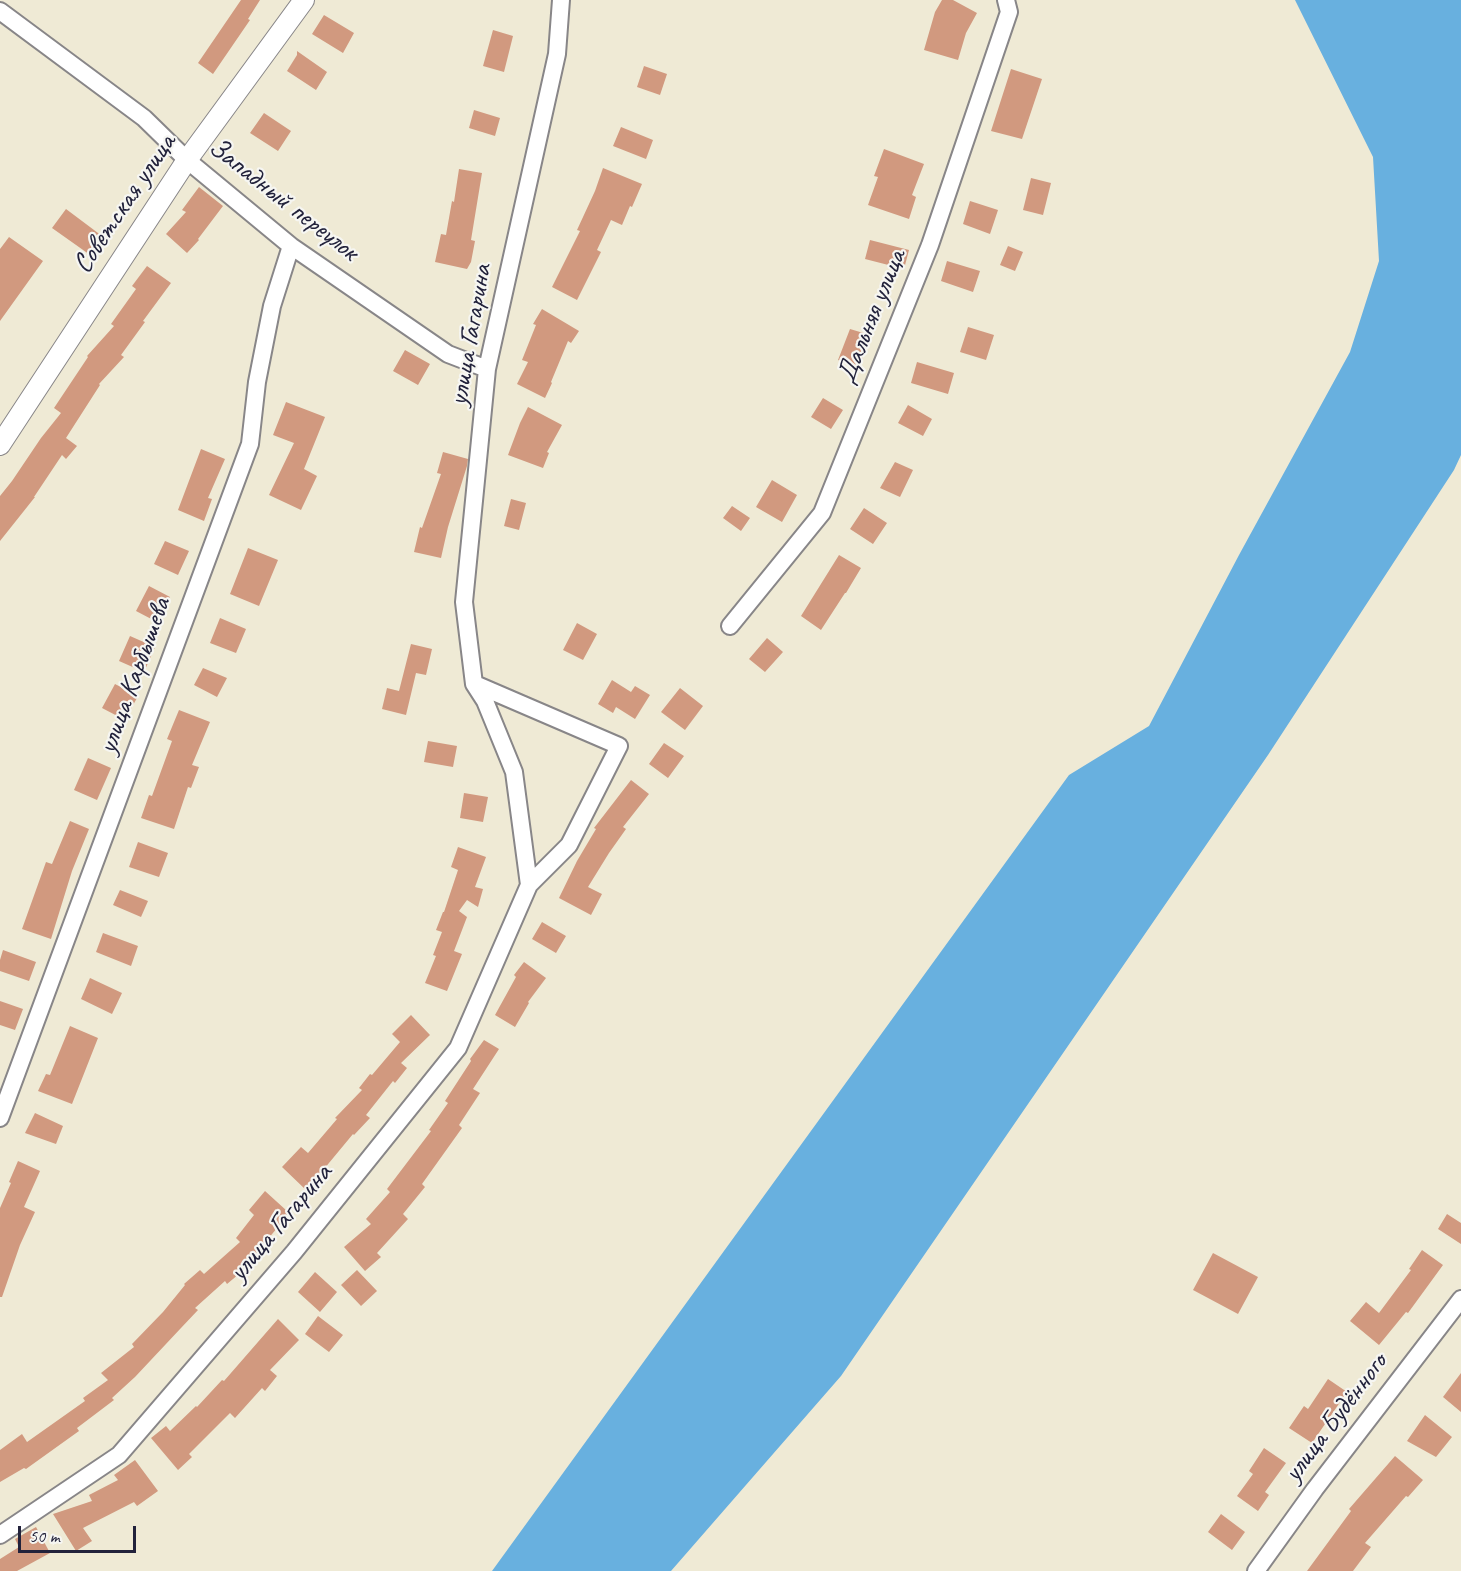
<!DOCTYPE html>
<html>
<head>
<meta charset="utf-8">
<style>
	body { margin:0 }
	#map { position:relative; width:1461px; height:1571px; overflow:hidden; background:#efead5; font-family:Caveat,sans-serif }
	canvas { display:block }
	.scale { position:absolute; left:18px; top:1526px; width:118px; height:27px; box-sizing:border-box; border:3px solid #22223b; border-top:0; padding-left:8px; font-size:18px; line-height:21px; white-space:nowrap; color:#22223b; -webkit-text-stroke:4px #f6f6f2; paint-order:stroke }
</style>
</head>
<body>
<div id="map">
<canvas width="1461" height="1571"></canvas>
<div class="scale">50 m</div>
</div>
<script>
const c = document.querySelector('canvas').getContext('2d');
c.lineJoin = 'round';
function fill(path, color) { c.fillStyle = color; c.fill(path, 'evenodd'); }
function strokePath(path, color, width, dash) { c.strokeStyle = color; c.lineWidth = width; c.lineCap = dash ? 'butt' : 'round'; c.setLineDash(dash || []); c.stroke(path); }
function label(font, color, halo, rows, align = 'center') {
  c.font = font + ' Caveat,sans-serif'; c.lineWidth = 4.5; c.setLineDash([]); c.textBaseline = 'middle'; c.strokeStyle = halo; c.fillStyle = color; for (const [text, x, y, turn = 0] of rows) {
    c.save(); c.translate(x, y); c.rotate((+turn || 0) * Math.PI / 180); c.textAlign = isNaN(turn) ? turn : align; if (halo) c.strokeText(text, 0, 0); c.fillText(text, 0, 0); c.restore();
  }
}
fill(new Path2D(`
	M1295 0H1461V455L1454 470 1268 755 841 1376 671 1571H492L1069 775 1149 726 1239 555 1350 352 1379 261 1373 157Z`), '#68b0df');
fill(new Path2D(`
	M241 0H260L248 19 250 20 213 74 198 63Z
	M942 0H953L977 13 966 33 958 60 924 50 935 12Z
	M324 15 354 33 343 53 312 34Z
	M493 30 513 36 504 72 483 66Z
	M297 51 327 72 316 90 287 71 297 55Z
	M644 66 667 74 660 95 637 87Z
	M1011 69 1042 79 1022 139 991 131Z
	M474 110 500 118 495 136 469 128Z
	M264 113 291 131 278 151 250 133Z
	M621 127 653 140 646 159 613 146Z
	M884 149 924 164 912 195 916 197 909 219 868 205 878 177 874 176Z
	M603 168 642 184 632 207 630 206 622 225 611 220 597 250 601 252 577 300 552 287 580 231 577 230 595 191Z
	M459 169 482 173 471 240 475 241 471 262 467 269 435 262 441 234 446 235 452 201 454 202Z
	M1031 178 1051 183 1043 215 1023 210Z
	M199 187 223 206 198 239 199 240 187 253 166 234 186 212 182 210Z
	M970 201 998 210 990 234 963 224Z
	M66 209 106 239 93 257 52 228Z
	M9 237 43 261 0 321V249Z
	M870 240 909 250 904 269 865 259Z
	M1008 246 1023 252 1015 271 1000 265Z
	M947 261 980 271 973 292 941 281Z
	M147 266 171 283 143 321 145 322 121 355 124 357 99 384 100 385 66 438 77 446 66 459 62 455 34 497H35L0 541V496L12 481 41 438 61 413 54 408 88 357 87 356 114 326 111 324 136 289 132 286Z
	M542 309 579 331 571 343 568 341 551 382 552 383 545 398 517 384 528 362 522 360 536 325 533 324Z
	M968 327 994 335 986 360 960 352Z
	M850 329 870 335 860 367 838 360Z
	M405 350 430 364 418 385 393 371Z
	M917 362 954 373 948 394 911 383Z
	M823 398 843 410 831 429 811 417Z
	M286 402 325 417 304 469 317 476 301 510 269 495 294 443 273 435Z
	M908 405 932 419 923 436 898 423Z
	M528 407 562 425 547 452 549 453 543 468 508 455 520 423Z
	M201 449 225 459 208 498 212 499 204 521 178 510Z
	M443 452 468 459 467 466 448 527 441 558 414 552 420 527 422 528 441 474 437 473Z
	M895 462 913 470 900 497 880 488Z
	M772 480 797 495 782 522 756 507Z
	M511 499 526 503 519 530 504 526Z
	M732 506 750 518 741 531 723 518Z
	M864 508 887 523 873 544 850 529Z
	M165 541 189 551 178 575 154 564Z
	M248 548 278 560 259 606 230 594Z
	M839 555 861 568 846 593H845L821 630 801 616Z
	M149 586 170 597 157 622 136 611Z
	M220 618 246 629 236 653 210 643Z
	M577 623 597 634 583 660 563 650Z
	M130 636 155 647 144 672 119 661Z
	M767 638 783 652 765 672 749 659Z
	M411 644 432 649 426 675 416 673 406 715 382 709 387 688 399 691Z
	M203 668 227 678 217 697 194 685Z
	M612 680 631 692 635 686 650 695 635 719 616 707 613 713 598 704Z
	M115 684 138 696 125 720 102 708Z
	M680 688 703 706 685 730 661 712Z
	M179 710 210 722 192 765 199 767 191 788 188 787 174 829 141 818 149 795 152 796 172 741 167 739Z
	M428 741 457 746 453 767 424 762Z
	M664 743 684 756 668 778 649 764Z
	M88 758 111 768 97 800 74 790Z
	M631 780 649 794 623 827 626 829 609 853 588 887 602 894 591 915 559 898 577 861 596 829 594 828Z
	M464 793 488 797 483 822 460 818Z
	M70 821 89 829 72 871 51 939 22 929 46 862 52 864Z
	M138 842 168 853 159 877 129 867Z
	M458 847 486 857 475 887 483 889 478 907 467 900 459 911 467 917 454 951 462 954 447 991 425 983 436 956 433 955 442 932 436 930 443 912H444L458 870 451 867Z
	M120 890 148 901 141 917 113 905Z
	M542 922 566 936 556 953 532 939Z
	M103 933 138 946 131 966 96 952Z
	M3 950 36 962 29 981 0 971V960Z
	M524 962 546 978 528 1002 529 1003 515 1027 495 1015 516 977 514 975Z
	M90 978 122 993 112 1014 81 999Z
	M0 1001 23 1009 15 1030 0 1025Z
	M411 1015 430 1035 401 1063 407 1068 395 1083 393 1081 366 1115 370 1118 354 1135 353 1134 324 1169 325 1170 306 1190 282 1167 301 1147 308 1153 337 1119 335 1118 362 1090 359 1088 370 1074 372 1075 400 1042 392 1034Z
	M70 1026 98 1038 72 1104 38 1091 46 1074 50 1075Z
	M484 1040 499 1049 473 1089 480 1093 459 1125 462 1128 422 1184 425 1187 403 1214 408 1219 377 1253 381 1257 365 1271 344 1247 371 1224 366 1219 390 1192 387 1189 431 1131 429 1130 448 1103 445 1101 471 1061 470 1059Z
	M35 1113 63 1126 56 1144 25 1133Z
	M18 1161 40 1171 24 1207 35 1212 20 1245 2 1297H0V1208L11 1183 9 1182Z
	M265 1191 287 1211V1216L244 1268 245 1269 227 1284 225 1281 195 1308 198 1310 181 1328 135 1377 112 1398 114 1400 77 1428 79 1431 26 1469 24 1468 0 1482V1450L22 1434 27 1442 85 1401 83 1398 108 1380 101 1373 134 1347 132 1344 163 1312 185 1285 184 1284 200 1270 204 1274 240 1242 236 1238 254 1215 249 1210Z
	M1447 1214 1461 1223V1244L1438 1229Z
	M1422 1250 1443 1265 1408 1313 1406 1312 1379 1345 1350 1321 1366 1302 1379 1313 1411 1270 1409 1269Z
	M1213 1253 1258 1277 1238 1314 1193 1290Z
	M357 1270 377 1291 361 1306 341 1285Z
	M315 1272 337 1292 320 1312 298 1292Z
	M318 1316 343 1335 329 1352 305 1334Z
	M278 1319 299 1340 270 1370 277 1376 265 1391 262 1388 235 1418 230 1413 189 1454 192 1457 178 1470 151 1438 166 1426 170 1431 196 1406 197 1407 222 1380 224 1381Z
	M1461 1373V1412L1443 1397Z
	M1328 1379 1347 1392 1312 1443 1289 1428 1304 1406 1308 1409Z
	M1425 1415 1452 1437 1436 1457 1407 1441Z
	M1264 1448 1286 1463 1265 1492 1269 1495 1258 1511 1237 1496 1253 1474 1249 1471Z
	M1395 1456 1423 1480 1408 1497 1406 1496 1365 1543 1371 1547 1353 1571H1307L1351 1511 1349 1509Z
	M135 1460 158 1491 137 1506 134 1502 83 1528 92 1541 76 1551 53 1514 92 1501 89 1495 118 1480 114 1475Z
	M1221 1514 1245 1532 1232 1550 1208 1532Z
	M36 1527 50 1553 17 1571H0V1559L19 1547 15 1539Z`), '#d1997f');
const minor = new Path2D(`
	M0 11 144 118 187 160 291 246 448 354 487 369
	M730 626 822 513 930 245 1009 12 1006 0
	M475 684 619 746 569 845 529 885
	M0 1118 250 444 257 382 272 306 291 246
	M0 1535 119 1455 294 1252 458 1048 529 885 514 772 485 701 474 684 464 602 487 369 557 54 561 0
	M1256 1571 1315 1489 1461 1299`);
const tertiary = new Path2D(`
	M0 445 187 160 304 0`);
strokePath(minor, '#888688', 20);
strokePath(tertiary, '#888688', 22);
strokePath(minor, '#fff', 16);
strokePath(tertiary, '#fff', 20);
label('28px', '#22223b', '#f6f6f2', [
	["Западный переулок",283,200,38],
	["Советская улица",125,204,-56],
	["Дальняя улица",872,317,-68],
	["улица Гагарина",471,335,-80],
	["улица Карбышева",135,676,-70],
	["улица Гагарина",281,1223,-50],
	["улица Будённого",1336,1418,-53]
]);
</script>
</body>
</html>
